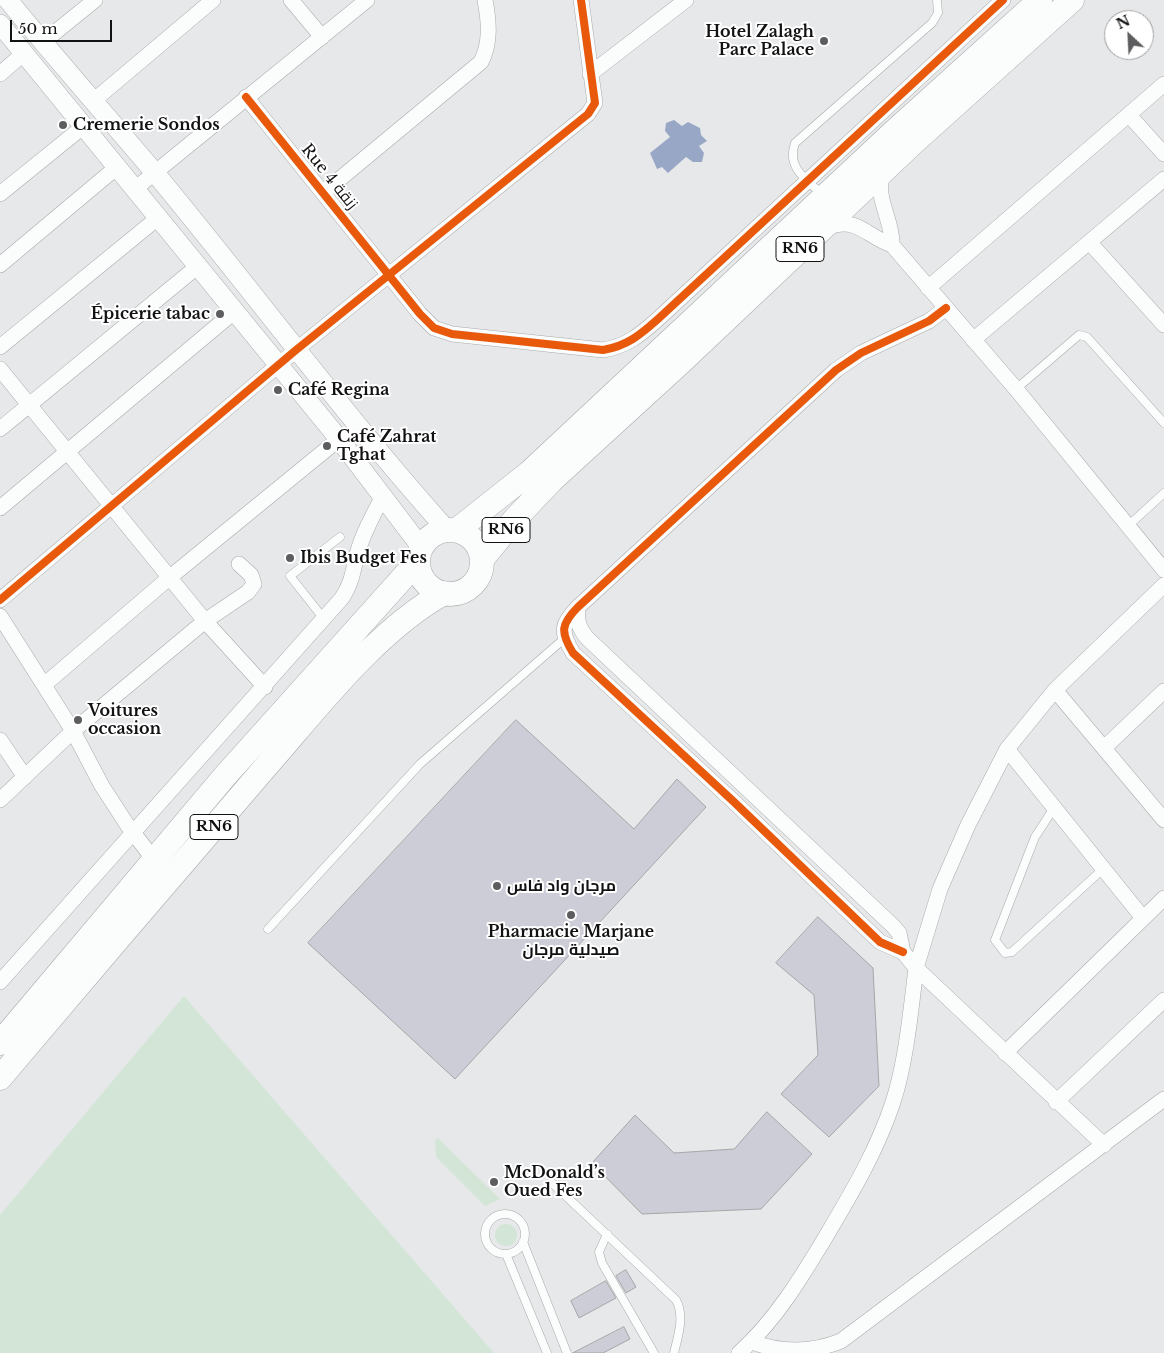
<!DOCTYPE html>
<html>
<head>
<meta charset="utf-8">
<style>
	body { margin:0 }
	#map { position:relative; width:1164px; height:1353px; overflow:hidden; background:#e7e8ea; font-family:"Libre Baskerville",serif }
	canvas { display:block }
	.north { position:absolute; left:1104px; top:10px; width:50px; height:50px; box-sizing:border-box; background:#fff; border:1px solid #a0a0a1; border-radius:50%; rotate:335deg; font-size:14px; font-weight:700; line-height:20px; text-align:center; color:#121214 }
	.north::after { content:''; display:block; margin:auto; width:18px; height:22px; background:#5d5d5f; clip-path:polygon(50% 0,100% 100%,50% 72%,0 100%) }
	.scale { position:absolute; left:10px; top:20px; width:102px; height:22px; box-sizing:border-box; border:2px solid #121214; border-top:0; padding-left:6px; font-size:15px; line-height:18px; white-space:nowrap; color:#121214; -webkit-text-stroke:4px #fff; paint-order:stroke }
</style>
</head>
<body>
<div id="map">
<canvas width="1164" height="1353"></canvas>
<div class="north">N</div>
<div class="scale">50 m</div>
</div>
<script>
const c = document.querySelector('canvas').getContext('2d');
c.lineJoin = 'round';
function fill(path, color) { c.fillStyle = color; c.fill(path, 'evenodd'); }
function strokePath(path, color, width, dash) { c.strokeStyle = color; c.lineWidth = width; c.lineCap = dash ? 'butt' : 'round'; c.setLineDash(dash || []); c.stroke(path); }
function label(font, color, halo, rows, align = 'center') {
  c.font = font + ' "Libre Baskerville",Cairo,serif'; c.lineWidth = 4; c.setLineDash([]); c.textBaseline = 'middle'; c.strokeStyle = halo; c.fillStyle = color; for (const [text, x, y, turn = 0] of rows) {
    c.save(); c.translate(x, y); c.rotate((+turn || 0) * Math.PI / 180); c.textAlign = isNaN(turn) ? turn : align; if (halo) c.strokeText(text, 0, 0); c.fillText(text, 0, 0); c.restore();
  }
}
fill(new Path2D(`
	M184 996 494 1353H0V1215Z
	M438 1138 500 1199 485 1206 436 1157 435 1140Z
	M495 1235a11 11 0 1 1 22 0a11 11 0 1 1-22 0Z`), '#d3e5d7');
fill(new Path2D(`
	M674 120 682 126 688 122 700 128 701 135 707 141 699 146 704 153 702 162H693L686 157 668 173 662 167 657 169 650 153 670 137 665 131 666 123Z`), '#99a7c6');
const building = new Path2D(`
	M516 720 634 829 677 779 706 807 455 1079 308 943Z
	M818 917 873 968 879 1086 829 1137 781 1094 818 1055 814 995 776 963Z
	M767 1112 812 1154 761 1209 642 1214 592 1163 635 1115 674 1153 734 1149Z
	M626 1270 636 1287 626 1293 616 1276Z
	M606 1281 616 1298 579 1318 571 1301Z
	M624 1327 630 1339 603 1353H573Z`);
fill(building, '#cccdd7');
strokePath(building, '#a6a6a8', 1);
const service = new Path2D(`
	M823 195C807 180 786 168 795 143L932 23 938 13 937 0
	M1016 389 1079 335 1087 337 1164 423
	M1128 526 1164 493
	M324 619 290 576 340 537
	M1054 808 1035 837 995 940 1005 953 1012 952 1103 869
	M268 929 420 764 565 638
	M551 1182 676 1300C685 1316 678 1336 674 1353
	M485 1234a20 20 0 1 1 40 0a20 20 0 1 1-40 0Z
	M607 1234 599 1252 602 1263 654 1353
	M523 1242 567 1353
	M506 1254 547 1353`);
const minor = new Path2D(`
	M291 0 322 37
	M42 43 95 0
	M0 74 24 53
	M590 74 686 0
	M246 97 420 314 434 328 452 334 603 350C627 346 640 335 658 319L1003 0
	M92 102 213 0
	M1129 115 1164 154
	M883 172C874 199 893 219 892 245
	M136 188 367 0
	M324 192 481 62C491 43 489 21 485 0
	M0 194 84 126
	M826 228C858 215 866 237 892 245L1016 389 1164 570
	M1090 243 1164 325
	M0 265 117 167
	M928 288 1164 84
	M973 340 1164 179
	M0 347 159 217
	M0 369 205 621 265 687
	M0 429 198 266
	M0 508 235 311
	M0 600 296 350 588 114 595 103 581 0
	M578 607C576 620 579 629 588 639L893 926 899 933 903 952 916 968C911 1009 906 1063 893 1102 877 1151 851 1194 825 1238 801 1278 775 1321 739 1353
	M0 616 73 731 102 786 128 826 155 861
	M44 685 169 578 339 439
	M1055 690 1164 820
	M0 740 25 777
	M1104 748 1164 691
	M1007 749 1143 918
	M0 800 73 731 205 621 248 592 254 584 251 575 239 564
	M903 952 880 942 733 801 573 653C560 632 561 624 578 607L836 370 861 353 929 321 946 308
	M0 982 342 598C352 583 353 571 357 554 363 533 373 515 383 496
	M1005 1053 1164 898
	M1056 1102 1164 1000
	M1104 1145 916 968 940 889 968 825 1007 749 1055 690 1164 585
	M752 1342C782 1353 811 1353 841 1341L1164 1099`);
const tertiary = new Path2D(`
	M8 0C56 59 106 115 155 173 253 291 344 415 447 530
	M0 24 339 439 421 547`);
const primary = new Path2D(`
	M418 562a32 32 0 1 1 64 0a32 32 0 1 1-64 0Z
	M457 530 529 473 897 129 1040 0
	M482 559 515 519 552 480 680 363 914 142 1072 0
	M0 1043 225 776 417 562
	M0 1078C87 975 175 872 263 770 315 711 375 631 444 593`);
strokePath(service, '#a9a9ab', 9);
strokePath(minor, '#a9a9ab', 16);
strokePath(tertiary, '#a9a9ab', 20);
strokePath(primary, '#a9a9ab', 25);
strokePath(service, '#fbfcfc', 8);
strokePath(minor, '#fbfcfc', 15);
strokePath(tertiary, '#fbfcfc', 19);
strokePath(primary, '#fbfcfc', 24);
strokePath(new Path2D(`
	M246 97 420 314 434 328 452 334 603 350C627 346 640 335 658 319L1003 0
	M0 600 296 350 588 114 595 103 581 0
	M903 952 880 942 733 801 573 653C560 632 561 624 578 607L836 370 861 353 929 321 946 308`), '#e8590c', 8);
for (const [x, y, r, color] of [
	[824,41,5,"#5d5d5f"],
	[63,125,5,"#5d5d5f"],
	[220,314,5,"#5d5d5f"],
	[278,390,5,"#5d5d5f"],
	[327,446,5,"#5d5d5f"],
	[290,558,5,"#5d5d5f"],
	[78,720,5,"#5d5d5f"],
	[497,886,5,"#5d5d5f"],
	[571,915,5,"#5d5d5f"],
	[494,1182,5,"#5d5d5f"]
]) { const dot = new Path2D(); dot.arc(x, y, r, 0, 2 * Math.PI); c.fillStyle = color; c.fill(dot); strokePath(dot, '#fff', 2); }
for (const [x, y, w] of [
	[800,249,48],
	[506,530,48],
	[214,827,48]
]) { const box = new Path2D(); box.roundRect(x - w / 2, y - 12.5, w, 25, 4); c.fillStyle = '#fff'; c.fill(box); strokePath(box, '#121214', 1); }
label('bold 15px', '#121214', null, [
	["RN6",800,249],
	["RN6",506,530],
	["RN6",214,827]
]);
label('bold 16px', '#121214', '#fff', [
	["Hotel Zalagh",814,32,"right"],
	["Parc Palace",814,50,"right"],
	["Cremerie Sondos",73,125],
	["Épicerie tabac",210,314,"right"],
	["Café Regina",288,390],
	["Café Zahrat",337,437],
	["Tghat",337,455],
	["Ibis Budget Fes",300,558],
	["Voitures",88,711],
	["occasion",88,729],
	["مرجان واد فاس",507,886],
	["Pharmacie Marjane",571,932,"center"],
	["صيدلية مرجان",571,950,"center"],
	["McDonald’s",504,1173],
	["Oued Fes",504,1191]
], 'left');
label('16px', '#121214', '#fff', [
	["Rue 4 زنقة",329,177,51]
]);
</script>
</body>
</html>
